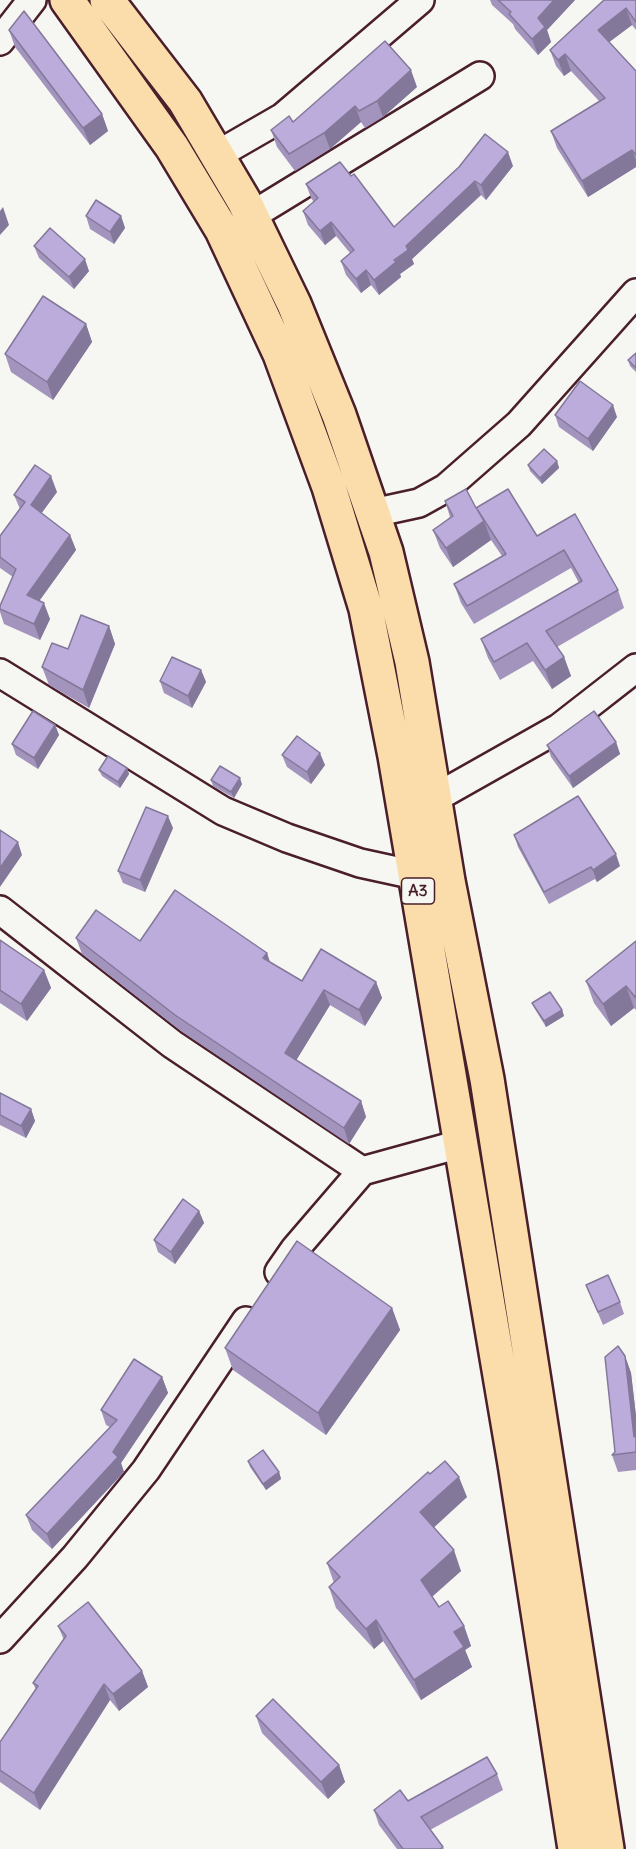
<!DOCTYPE html>
<html>
<head>
<meta charset="utf-8">
<style>
	body { margin:0 }
	canvas { display:block; background:#f6f6f2 }
</style>
</head>
<body>
<canvas width="636" height="1849"></canvas>
<script>
const c = document.querySelector('canvas').getContext('2d');
c.lineJoin = 'round';
function strokePath(path, color, width, dash) { c.strokeStyle = color; c.lineWidth = width; c.lineCap = dash ? 'butt' : 'round'; c.setLineDash(dash || []); c.stroke(path); }
function fill(path, color) { c.fillStyle = color; c.fill(path, 'evenodd'); }
function label(font, color, halo, rows, align = 'center') {
  c.font = font + ' Delius,sans-serif'; c.lineWidth = 5; c.setLineDash([]); c.textBaseline = 'middle'; c.strokeStyle = halo; c.fillStyle = color; for (const [text, x, y, turn = 0] of rows) {
    c.save(); c.translate(x, y); c.rotate((+turn || 0) * Math.PI / 180); c.textAlign = isNaN(turn) ? turn : align; if (halo) c.strokeText(text, 0, 0); c.fillText(text, 0, 0); c.restore();
  }
}
const street = new Path2D(`
	M0 41 32 0
	M217 155 283 117 420 0
	M251 216 480 76
	M373 513 419 503 446 488 519 424 636 293
	M0 673 223 811 287 838 360 863 415 875
	M435 798 559 728 636 668
	M0 910 172 1044 362 1171
	M279 1272 295 1249 362 1171 460 1144
	M0 1639 75 1557 146 1470 246 1321`);
const highway = new Path2D(`
	M67 0 172 147 222 230 280 354 329 487 366 609 395 756 515 1464 575 1849
	M107 0 185 101 244 201 294 304 339 415 386 552 412 662 448 881 487 1079 607 1849`);
strokePath(street, '#4a1f2b', 32);
strokePath(highway, '#4a1f2b', 38);
strokePath(street, '#f6f6f2', 27);
strokePath(highway, '#faddab', 33);
fill(new Path2D(`
	M490 0H575L547 30 551 42 538 55 515 29 513 24 492 5Z
	M604 0H636V30L632 25 609 42 636 71V167L588 197 557 148 551 131 599 101 571 71 564 76 556 66 550 50Z
	M9 30 102 114 108 131 90 145 15 47Z
	M417 87 383 117 365 128 361 122 330 149 295 171 277 147 271 130 293 122Z
	M513 166 486 200 481 195 412 259 414 264 400 274 401 277 379 295 371 285 361 293 346 275 341 261 350 253 336 236 325 245 308 225 303 211 314 202 311 198 306 184 394 227 459 167Z
	M86 216H121L125 228 114 244 90 229Z
	M34 246 89 271 74 289 39 258Z
	M86 324 92 342 53 400 11 372 5 354Z
	M636 353V372L630 366 628 360Z
	M555 415 617 417 593 451 559 427Z
	M557 461 559 468 542 484 530 471 528 465Z
	M57 492 41 513 70 535 76 550 39 601 50 619 40 640 4 624 0 612V609L13 577 0 568V536L20 509 14 495Z
	M445 501 476 508 537 536 575 514 618 590 624 608 557 647 564 657 571 676 552 689 533 661 500 680 488 658 481 639 579 583 571 568 474 624 461 603 454 584 502 556 489 537 491 540 453 567 440 548 433 530 450 517Z
	M109 626 115 644 89 708 49 685 42 667 68 649Z
	M201 670 206 682 192 708 164 693 160 681Z
	M55 725 59 735 38 769 16 755 12 744Z
	M616 742 620 754 573 788 551 757 547 745Z
	M282 755 325 765 311 784 287 767Z
	M127 768 129 774 120 788 102 776 99 770Z
	M211 780 242 784 234 798 213 786Z
	M173 828 145 892 123 883 118 871Z
	M514 835 620 866 597 882 595 879 549 904 518 847Z
	M76 938 140 941 267 953 270 962 302 981 376 982 382 998 365 1026 330 1005 296 1060 361 1101 366 1117 349 1144 181 1031 82 954Z
	M0 940 44 970 51 988 27 1021 0 1003Z
	M636 941V1010L634 1008 611 1026 594 1003 586 981Z
	M532 1003 562 1010 564 1016 546 1027 535 1009Z
	M0 1093 31 1109 35 1121 26 1138 0 1125Z
	M199 1211 204 1223 175 1264 158 1252 154 1240Z
	M586 1285 620 1302 624 1314 603 1325Z
	M392 1308 400 1330 326 1435 233 1370 225 1348Z
	M625 1356 631 1373 636 1416V1470L618 1472 612 1455 615 1452Z
	M162 1377 168 1393 121 1463 124 1472 52 1549 32 1530 26 1515 110 1427 106 1425 101 1410Z
	M248 1461 279 1472 281 1479 266 1490 250 1467Z
	M430 1474 467 1497 433 1527 461 1571 432 1597 439 1607 464 1626 471 1646 465 1650 472 1667 421 1700 383 1641 374 1649 336 1608 329 1587 334 1583 327 1563Z
	M58 1626 142 1671 148 1687 119 1711 110 1700 40 1810 0 1782V1742L36 1690 33 1683 64 1640Z
	M256 1716 339 1765 345 1782 328 1799 262 1733Z
	M497 1774 503 1790 430 1830 444 1849H397L379 1825 374 1810Z`), '#a294bd');
fill(new Path2D(`
	M554 0H575L547 30 551 42 538 55 532 39 538 18Z
	M626 8 632 25 604 46 598 30Z
	M565 54 571 71 564 76 558 60Z
	M411 70 417 87 383 117 377 101Z
	M355 106 361 122 330 149 324 133Z
	M102 114 108 131 90 145 83 128Z
	M632 150 636 160V167L588 197 582 181Z
	M508 152 513 166 486 200 481 185Z
	M475 181 481 195 412 259 414 264 400 274 401 277 379 295 374 280 394 260 406 246Z
	M3 207 9 225 0 235V211Z
	M121 216 125 228 114 244 110 232Z
	M331 222 336 236 325 245 320 231Z
	M85 259 89 271 74 289 69 277Z
	M366 270 371 285 361 293 356 279Z
	M86 324 92 342 53 400 47 382Z
	M613 405 617 417 593 451 588 439Z
	M557 461 559 468 542 484 540 478Z
	M51 476 57 492 36 521 31 505Z
	M484 521 491 540 453 567 446 548Z
	M70 535 76 550 32 611 27 595Z
	M44 603 50 619 40 640 34 624Z
	M109 626 115 644 89 708 83 690Z
	M564 657 571 676 552 689 545 670Z
	M201 670 206 682 192 708 188 696Z
	M55 725 59 735 38 769 34 758Z
	M616 742 620 754 573 788 569 776Z
	M320 753 325 765 311 784 307 772Z
	M127 768 129 774 120 788 118 782Z
	M240 778 242 784 234 798 231 792Z
	M168 816 173 828 145 892 140 880Z
	M18 842 22 855 0 887V868Z
	M616 854 620 866 597 882 593 870Z
	M267 953 272 969 263 958Z
	M44 970 51 988 27 1021 21 1004Z
	M376 982 382 998 365 1026 359 1010Z
	M626 986 634 1008 611 1026 603 1004Z
	M324 990 330 1005 291 1069 285 1053Z
	M562 1010 564 1016 546 1027 544 1021Z
	M361 1101 366 1117 349 1144 344 1128Z
	M31 1109 35 1121 26 1138 21 1126Z
	M199 1211 204 1223 175 1264 171 1252Z
	M392 1308 400 1330 326 1435 318 1413Z
	M625 1356 631 1373 636 1416V1443L634 1437Z
	M162 1377 168 1393 121 1463 124 1472 52 1549 47 1534 113 1452Z
	M279 1472 281 1479 266 1490 263 1484Z
	M459 1477 467 1497 428 1533 420 1512Z
	M454 1550 461 1571 428 1600 421 1580Z
	M376 1620 383 1641 374 1649 366 1629Z
	M464 1626 471 1646 465 1650 472 1667 421 1700 414 1680 454 1632Z
	M142 1671 148 1687 119 1711 113 1694Z
	M104 1684 110 1700 40 1810 34 1793Z
	M339 1765 345 1782 328 1799 321 1782Z`), '#84789a');
const building = new Path2D(`
	M498 0H554L538 18 545 27 532 39 509 14 511 12Z
	M604 0H636V22L626 8 598 30 636 71V155L632 150 582 181 551 131 605 98 565 54 558 60 550 50Z
	M24 11 102 114 83 128 9 30Z
	M385 41 411 70 377 101 359 111 355 106 324 133 289 154 271 130 289 116 293 122Z
	M485 134 508 152 481 185 475 181 406 246 408 250 394 260 396 262 374 280 366 270 356 279 341 261 354 250 331 222 320 231 303 211 318 198 306 184 340 162 351 176 354 174 394 227 459 167Z
	M96 200 121 216 110 232 86 216Z
	M50 228 85 259 69 277 34 246Z
	M43 296 86 324 47 382 5 354Z
	M636 353V368L628 360Z
	M580 381 613 405 588 439 555 415Z
	M544 449 557 461 540 478 528 465Z
	M35 465 51 476 31 505 70 535 27 595 44 603 34 624 0 609V606L16 569 0 557V536L25 502 14 495Z
	M466 489 476 508 508 489 537 536 575 514 618 590 546 631 564 657 545 670 527 643 494 662 481 639 582 581 564 550 467 606 454 584 506 554 477 509 484 521 446 548 433 530 453 516 445 501Z
	M81 615 109 626 83 690 42 667 52 643 68 649Z
	M172 657 201 670 188 696 160 681Z
	M33 711 55 725 34 758 12 744Z
	M594 711 616 742 569 776 547 745Z
	M297 736 320 753 307 772 282 755Z
	M108 756 127 768 118 782 99 770Z
	M220 766 240 778 231 792 211 780Z
	M578 796 616 854 593 870 591 867 544 892 514 835Z
	M146 807 168 816 140 880 118 871Z
	M0 830 18 842 0 868Z
	M175 890 267 953 263 958 302 981 321 949 376 982 359 1010 324 990 285 1053 361 1101 344 1128 175 1015 76 938 96 910 140 941Z
	M0 940 44 970 21 1004 0 990Z
	M636 941V998L626 986 603 1004 586 981Z
	M550 992 562 1010 544 1021 532 1003Z
	M0 1093 31 1109 21 1126 0 1115Z
	M183 1199 199 1211 171 1252 154 1240Z
	M297 1241 392 1308 318 1413 225 1348Z
	M608 1275 620 1302 598 1312 586 1285Z
	M618 1346 625 1356 634 1437 636 1435V1452L612 1455 615 1452 605 1357Z
	M134 1359 162 1377 113 1452 118 1457 47 1534 26 1515 117 1420 101 1410Z
	M263 1450 279 1472 263 1484 248 1461Z
	M445 1461 459 1477 420 1512 454 1550 421 1580 439 1607 448 1601 464 1626 454 1632 464 1647 414 1680 376 1620 366 1629 329 1587 340 1577 327 1563 428 1472 430 1474Z
	M88 1602 142 1671 113 1694 104 1684 34 1793 0 1770V1742L38 1686 33 1683 66 1636 58 1626Z
	M273 1699 339 1765 321 1782 256 1716Z
	M487 1757 497 1774 421 1817 443 1847 440 1849H403L374 1810 400 1790 408 1801Z`);
fill(building, '#bcacdc');
strokePath(building, '#84789a', 1.5);
for (const [x, y, w] of [
	[418,891,33]
]) { const box = new Path2D(); box.roundRect(x - w / 2, y - 13, w, 26, 4.5); c.fillStyle = '#f6f6f2'; c.fill(box); strokePath(box, '#4a1f2b', 1.5); }
label('bold 16px', '#4a1f2b', null, [
	["A3",418,891]
]);
</script>
</body>
</html>
